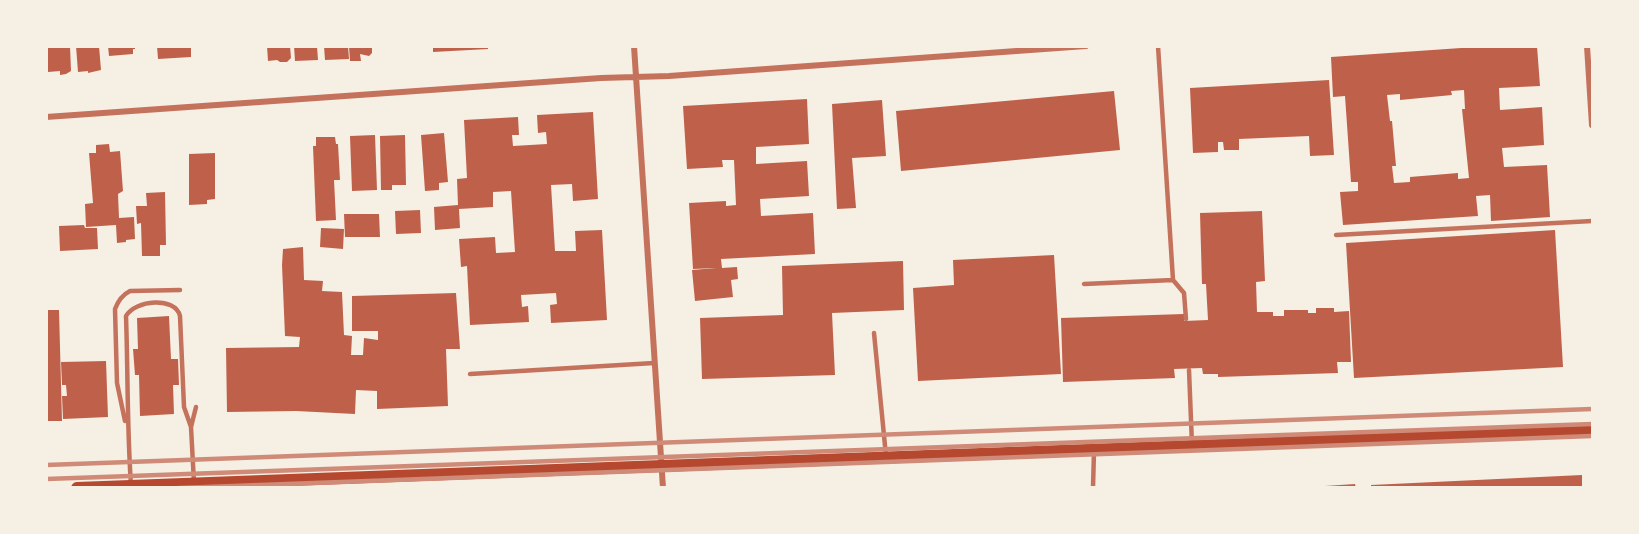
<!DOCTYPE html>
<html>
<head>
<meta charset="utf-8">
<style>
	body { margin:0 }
	#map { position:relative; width:1639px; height:534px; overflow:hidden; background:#f6efe4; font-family:"Noto Sans",sans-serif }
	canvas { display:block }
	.frame { position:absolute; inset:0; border:48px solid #f6efe4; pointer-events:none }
</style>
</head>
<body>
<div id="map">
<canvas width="1639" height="534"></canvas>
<div class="frame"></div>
</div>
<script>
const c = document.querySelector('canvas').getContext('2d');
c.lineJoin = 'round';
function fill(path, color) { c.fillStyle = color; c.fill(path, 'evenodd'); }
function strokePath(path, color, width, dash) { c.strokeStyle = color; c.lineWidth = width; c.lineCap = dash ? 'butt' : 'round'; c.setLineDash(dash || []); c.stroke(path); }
fill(new Path2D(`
	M47 46H70L71 71 66 74 60 75V71L48 72Z
	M76 46H99L101 70 88 73V71L78 72Z
	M108 46H135V49H133V54L109 56Z
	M157 46H191V57L158 59Z
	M267 46H290L291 58 287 62H280L277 60 268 61Z
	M294 46H317L318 60 295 61Z
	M324 46H348L349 59 325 60Z
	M349 46H372V53L369 56 360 54 361 61H350Z
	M433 46H488V49L433 52Z
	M1490 46H1537L1540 86 1499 88 1500 110 1542 107 1544 145 1502 148 1504 167 1547 165 1550 217 1491 221 1490 195 1476 196 1478 216 1343 225 1340 192 1358 191V182H1351L1345 96 1333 97 1331 57ZM1464 90 1465 109H1462L1469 178 1458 179V173L1410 177V182L1394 183 1392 166H1396L1392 121H1390L1387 95 1400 94V100L1452 95 1451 91Z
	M1329 80 1334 155 1310 156 1309 136 1239 139V150H1224L1223 142H1218V152L1193 153 1190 88Z
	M1114 91 1120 150 901 171 896 111Z
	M807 99 809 144 756 147V164L807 161 809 196 760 199 761 216 813 213 815 254 721 259 722 268 737 267 738 279 731 280 733 297 695 301 692 270 716 268 693 269 689 203 726 201V206L736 205 734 160H722L723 167 687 169 683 106Z
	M882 100 886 156 852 158 856 208 837 209 832 104Z
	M593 112 598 199 573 201 572 184 551 185 555 251H576L575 231 602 230 607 320 551 323 550 305 557 304 556 293 521 295 522 307 528 306 529 322 470 325 467 266 461 267 459 239 495 237 496 253 515 252 511 191 493 192V207L459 209 460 228 435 230 434 207 458 205 457 179 467 178 464 120 518 117 519 135H512L513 146 547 144 546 132 538 133 537 115Z
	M444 133 448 182 439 183V190L425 191 421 135Z
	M375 135 377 190 352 191 350 136Z
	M405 135 406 185H392V190H381L380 136Z
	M316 137H335L336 144H338L340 180H334L336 220 316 221 313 146H316Z
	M109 144 110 152 120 151 123 191 118 194 119 218 134 217 135 239 126 240V242L117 243 116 225 86 227 85 204 93 203 89 153H96V145Z
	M215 153V199L207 200V204L189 205V154Z
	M165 192 166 245H160V256H142L141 223 137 224 136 206H147L146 193Z
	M420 210 421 233 396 234 395 211Z
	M1262 211 1265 281 1256 282 1257 312H1273V316H1284V310H1308V313H1316V308H1334V312L1349 311 1351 362H1337L1338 373 1218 377V374H1203L1202 368 1174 369 1175 378 1063 382 1061 318 1184 314V321L1208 320 1206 284H1202L1200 213Z
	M344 214H379L380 237H345Z
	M84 225 85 228H97L98 249 60 251 59 226Z
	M321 228 344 229 343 249 320 247Z
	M1555 230 1563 367 1354 378 1346 243Z
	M303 247 304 280 323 281 322 291 342 292 344 335 352 336 351 355H363L364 338 378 340V331H352V296L456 293 460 349H446L448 406 377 409V391L356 390 355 414 296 411 227 412 226 348 299 347 300 337 285 336 282 265 283 249Z
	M1054 255 1061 374 918 381 913 288 954 285 953 260Z
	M903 261 904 310 832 313 835 375 702 379 700 318 783 315 782 266Z
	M46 310H59L62 421H46Z
	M169 316 171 359H178L179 385H173L174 414 140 416 139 375H135L133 349H138L137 318Z
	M106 361 108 417 63 419 62 396H67L66 385H62L61 362Z
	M1582 475V488H1371V485Z
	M1355 484 1356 488H1325V486Z`), '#bf614a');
strokePath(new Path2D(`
	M1158 46 1173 280 1184 293 1186 319
	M1336 235 1592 221
	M1084 284 1173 280
	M874 333 886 456
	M1189 370 1192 445
	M470 374 654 363
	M125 421 117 383 115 309C118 301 122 295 130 291L180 290
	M191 427 196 407
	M131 485C127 429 128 372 126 316 135 300 175 296 180 316L184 407 191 427 194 483
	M1093 488 1094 451`), '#c5725c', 4.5);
strokePath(new Path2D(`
	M634 46 663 488
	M1587 46 1592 125
	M46 117 601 78 669 76 1086 46`), '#c5725c', 6);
strokePath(new Path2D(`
	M77 488 1592 431`), '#b5482f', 12);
strokePath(new Path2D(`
	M46 465 1592 409
	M46 479 1592 424
	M178 488 1592 436`), '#cf8b77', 4.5);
</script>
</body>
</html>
